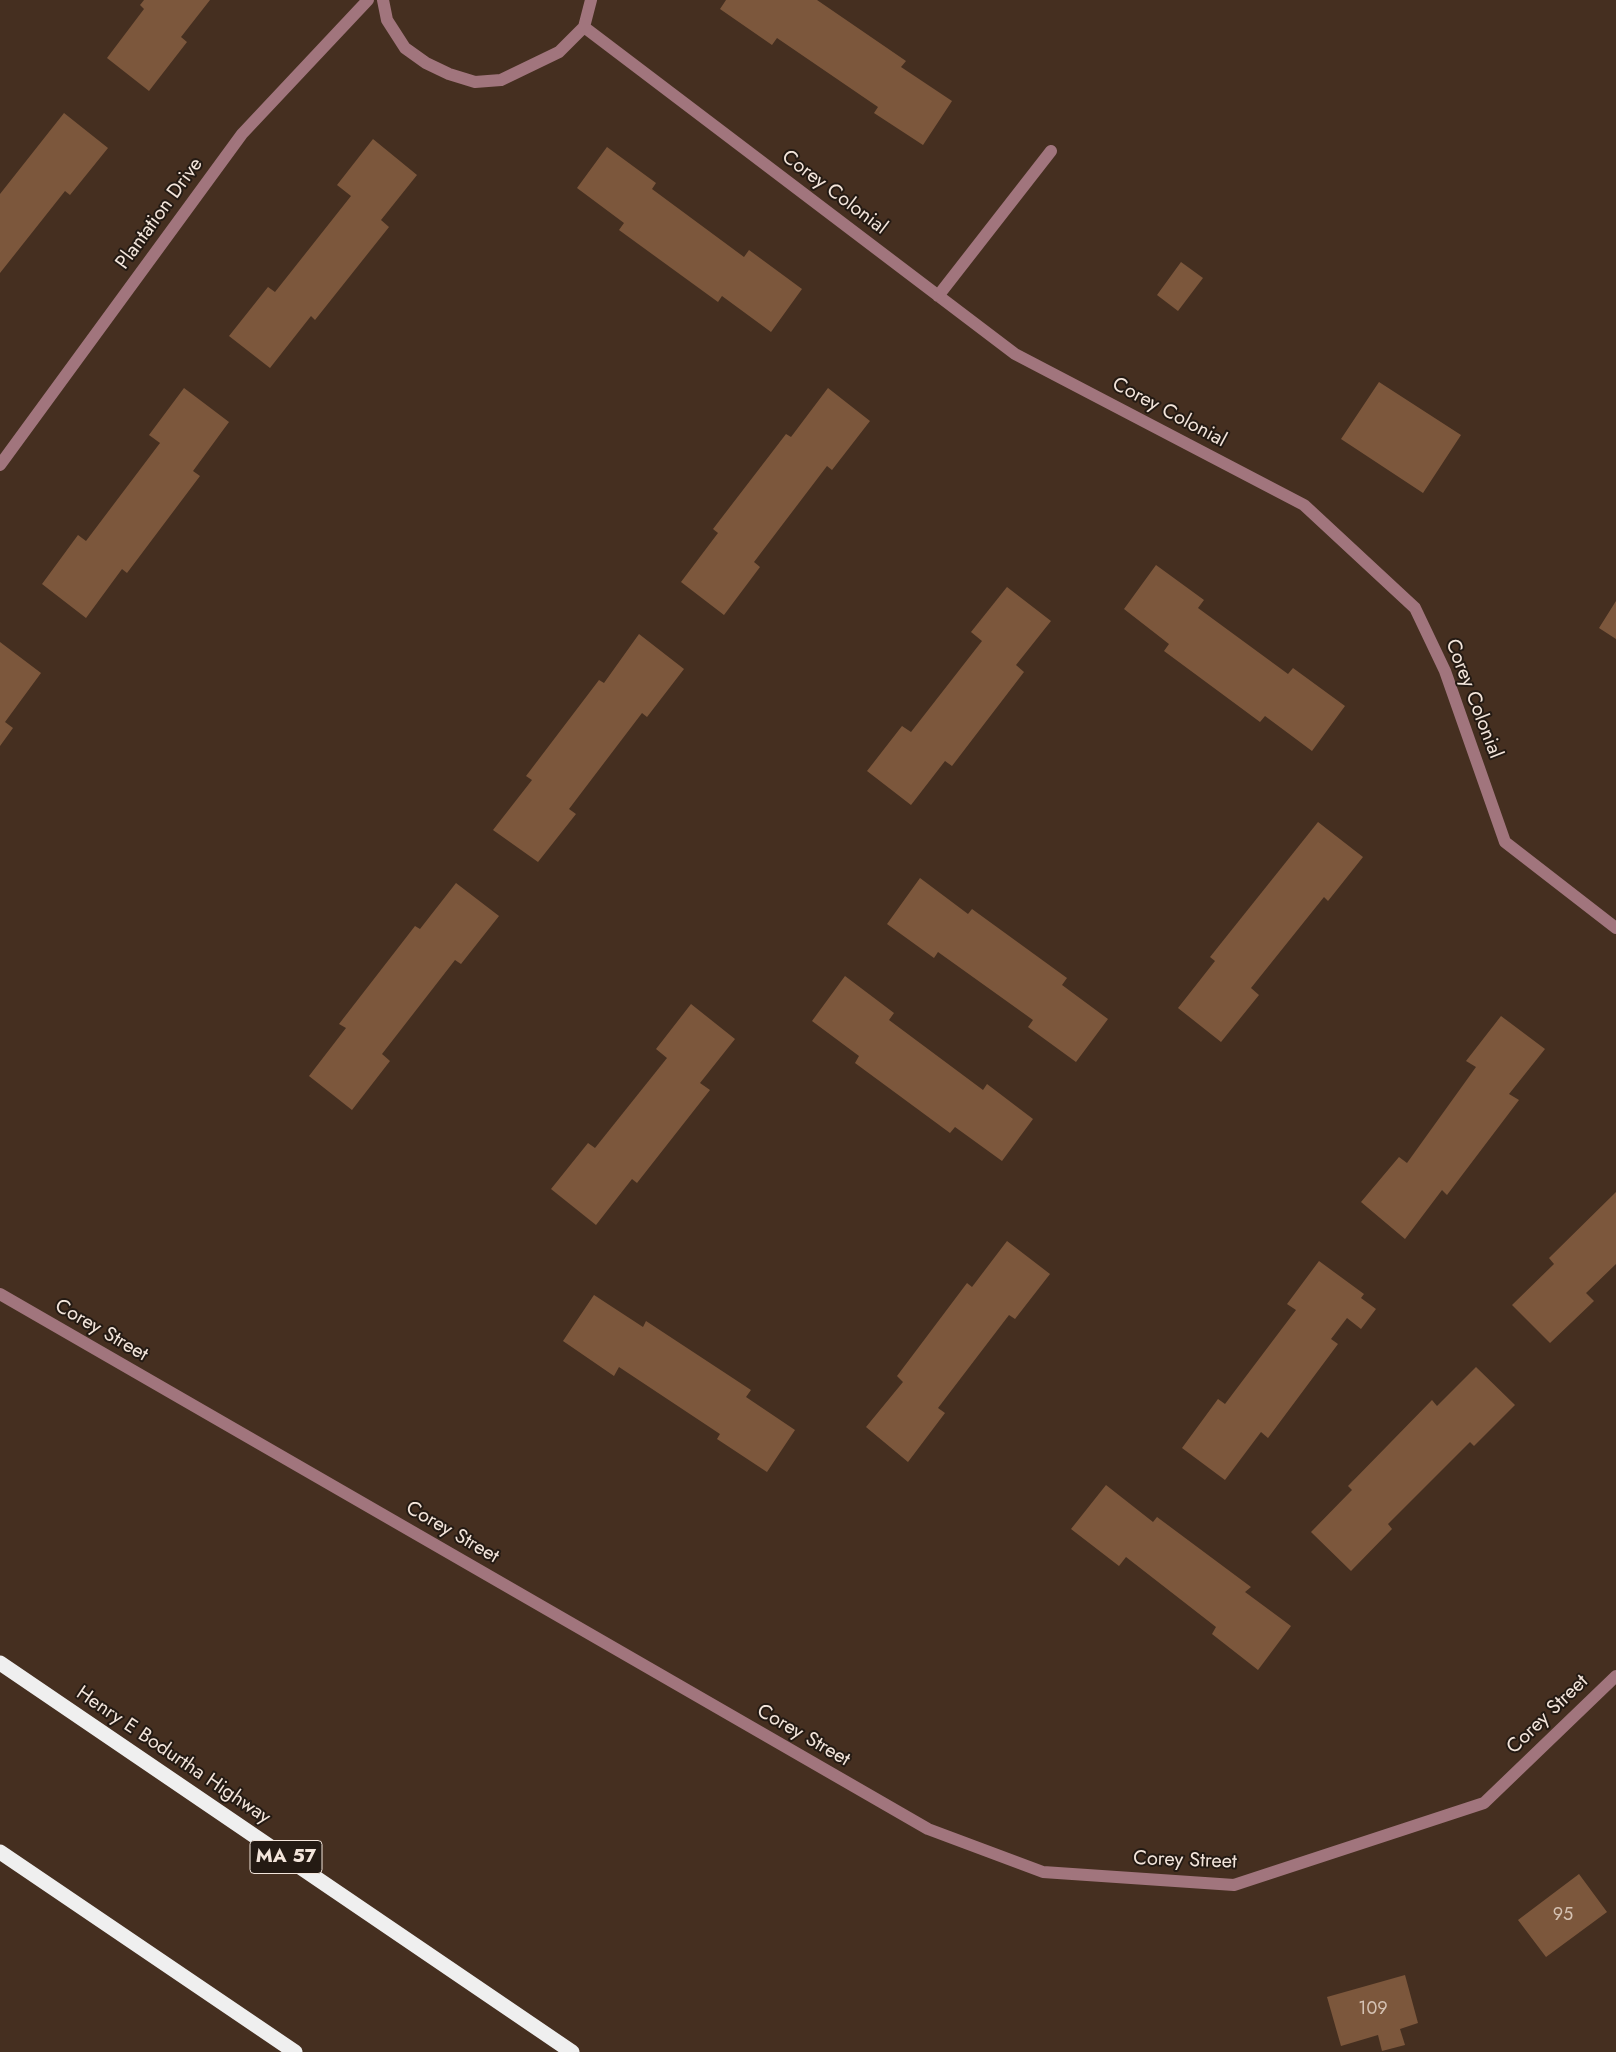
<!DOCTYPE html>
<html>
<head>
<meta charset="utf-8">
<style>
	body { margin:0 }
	canvas { display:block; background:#452f20 }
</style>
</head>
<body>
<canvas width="1616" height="2052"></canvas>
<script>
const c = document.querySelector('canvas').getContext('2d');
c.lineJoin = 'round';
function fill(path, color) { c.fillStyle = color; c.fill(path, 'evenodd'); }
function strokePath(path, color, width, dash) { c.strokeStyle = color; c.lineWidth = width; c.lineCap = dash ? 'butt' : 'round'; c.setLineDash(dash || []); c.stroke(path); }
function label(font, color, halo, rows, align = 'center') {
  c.font = font + ' Jost,sans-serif'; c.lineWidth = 4; c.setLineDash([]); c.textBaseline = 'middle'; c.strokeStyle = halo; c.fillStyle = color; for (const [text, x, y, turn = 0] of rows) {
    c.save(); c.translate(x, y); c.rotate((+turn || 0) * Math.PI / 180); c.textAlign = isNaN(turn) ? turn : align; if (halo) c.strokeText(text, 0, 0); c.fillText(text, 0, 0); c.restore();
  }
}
fill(new Path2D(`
	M144 0H210L181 37 187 42 149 91 107 58 144 9 140 5Z
	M726 0H817L906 61 901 67 952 101 923 145 874 113 878 107 777 38 772 45 720 9Z
	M64 113 108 148 70 195 65 191 0 273V194Z
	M373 139 417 175 381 220 389 227 315 320 311 316 270 368 229 336 268 287 275 292 351 196 337 185Z
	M607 147 656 183 652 189 744 257 749 250 802 289 771 332 722 296 718 302 619 230 624 223 577 188Z
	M1181 262 1203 278 1178 311 1157 295Z
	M1379 382 1461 435 1423 493 1341 439Z
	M184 388 229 422 193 471 200 476 127 573 122 569 86 618 42 584 78 535 86 541 160 443 149 435Z
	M828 388 870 421 832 470 827 466 754 562 760 567 724 615 681 582 718 533 713 529 786 434 791 437Z
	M1156 565 1204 600 1198 608 1288 674 1293 668 1345 706 1312 751 1265 716 1260 722 1164 651 1169 644 1124 609Z
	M1007 587 1051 621 1016 665 1024 672 952 766 945 761 911 805 867 771 902 726 911 732 982 641 971 632Z
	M1616 601V639L1599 628Z
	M639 634 684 669 647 717 642 713 569 809 576 814 538 862 493 830 532 780 526 776 599 680 604 683Z
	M0 642 41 673 5 722 13 728 0 746Z
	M1318 822 1363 857 1328 901 1324 897 1251 988 1259 995 1221 1042 1178 1008 1215 961 1210 957Z
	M920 878 968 914 972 909 1067 978 1062 985 1108 1019 1076 1062 1028 1027 1033 1020 938 952 934 958 887 924Z
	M456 883 499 916 461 964 455 960 382 1054 390 1061 352 1110 309 1076 346 1028 339 1024 415 926 420 929Z
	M845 976 894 1013 889 1020 983 1090 987 1084 1033 1119 1002 1161 955 1127 950 1133 855 1063 859 1056 812 1021Z
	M691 1004 735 1039 700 1083 710 1090 637 1183 632 1179 596 1225 551 1189 588 1143 595 1148 667 1058 656 1049Z
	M1501 1016 1545 1049 1509 1094 1519 1100 1447 1195 1442 1190 1405 1239 1361 1202 1399 1157 1407 1163 1476 1067 1466 1061Z
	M1616 1192V1264L1586 1293 1594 1301 1550 1343 1512 1305 1554 1264 1549 1258Z
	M1007 1241 1050 1274 1015 1319 1009 1315 938 1408 945 1413 908 1462 866 1427 903 1382 897 1376 967 1283 972 1287Z
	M1319 1261 1364 1294 1361 1298 1376 1309 1361 1329 1347 1318 1331 1339 1338 1344 1268 1438 1261 1432 1225 1480 1182 1448 1218 1399 1225 1404 1296 1310 1287 1304Z
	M594 1295 643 1327 646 1321 751 1390 746 1397 795 1430 767 1472 717 1439 720 1434 619 1367 614 1376 563 1341Z
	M1476 1367 1515 1405 1474 1446 1470 1442 1388 1524 1392 1529 1351 1571 1311 1532 1352 1490 1348 1486 1432 1400 1437 1406Z
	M1106 1485 1153 1522 1157 1517 1251 1587 1245 1592 1291 1626 1258 1670 1212 1634 1216 1627 1126 1557 1119 1566 1071 1529Z
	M1579 1874 1607 1912 1546 1957 1518 1920Z
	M1405 1975 1418 2023 1400 2029 1405 2045 1382 2051 1378 2035 1341 2046 1327 1997Z`), '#7c573c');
strokePath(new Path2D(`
	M383 0 387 20 405 48 426 63 449 74 475 82 501 80 559 52 584 27 591 0
	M584 27 1015 354 1304 505 1415 608 1445 671 1505 842 1616 928
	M938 296 1051 151
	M0 465 242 134 368 0
	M0 1294 928 1829 1043 1872 1234 1885 1484 1803 1616 1676`), '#a1757d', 12);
strokePath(new Path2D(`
	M0 1663 572 2052
	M0 1852 295 2052`), '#efefef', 15);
label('18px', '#d5c2b3', null, [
	["95",1563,1916],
	["109",1373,2010]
]);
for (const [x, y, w] of [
	[286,1857,72]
]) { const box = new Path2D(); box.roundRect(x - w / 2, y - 16.5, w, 33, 4); c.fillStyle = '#241a13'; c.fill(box); strokePath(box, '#f3e5db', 1); }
label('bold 19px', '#f3e5db', null, [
	["MA 57",286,1857]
]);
label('20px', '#f3e5db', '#241a13', [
	["Corey Colonial",834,193,37],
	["Plantation Drive",160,214,-54],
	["Corey Colonial",1169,413,28],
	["Corey Colonial",1473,699,69],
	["Corey Street",101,1331,30],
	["Corey Street",452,1533,30],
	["Corey Street",1548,1715,-44],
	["Corey Street",803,1736,30],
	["Henry E Bodurtha Highway",173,1756,34],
	["Corey Street",1185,1861,2]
]);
</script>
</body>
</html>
